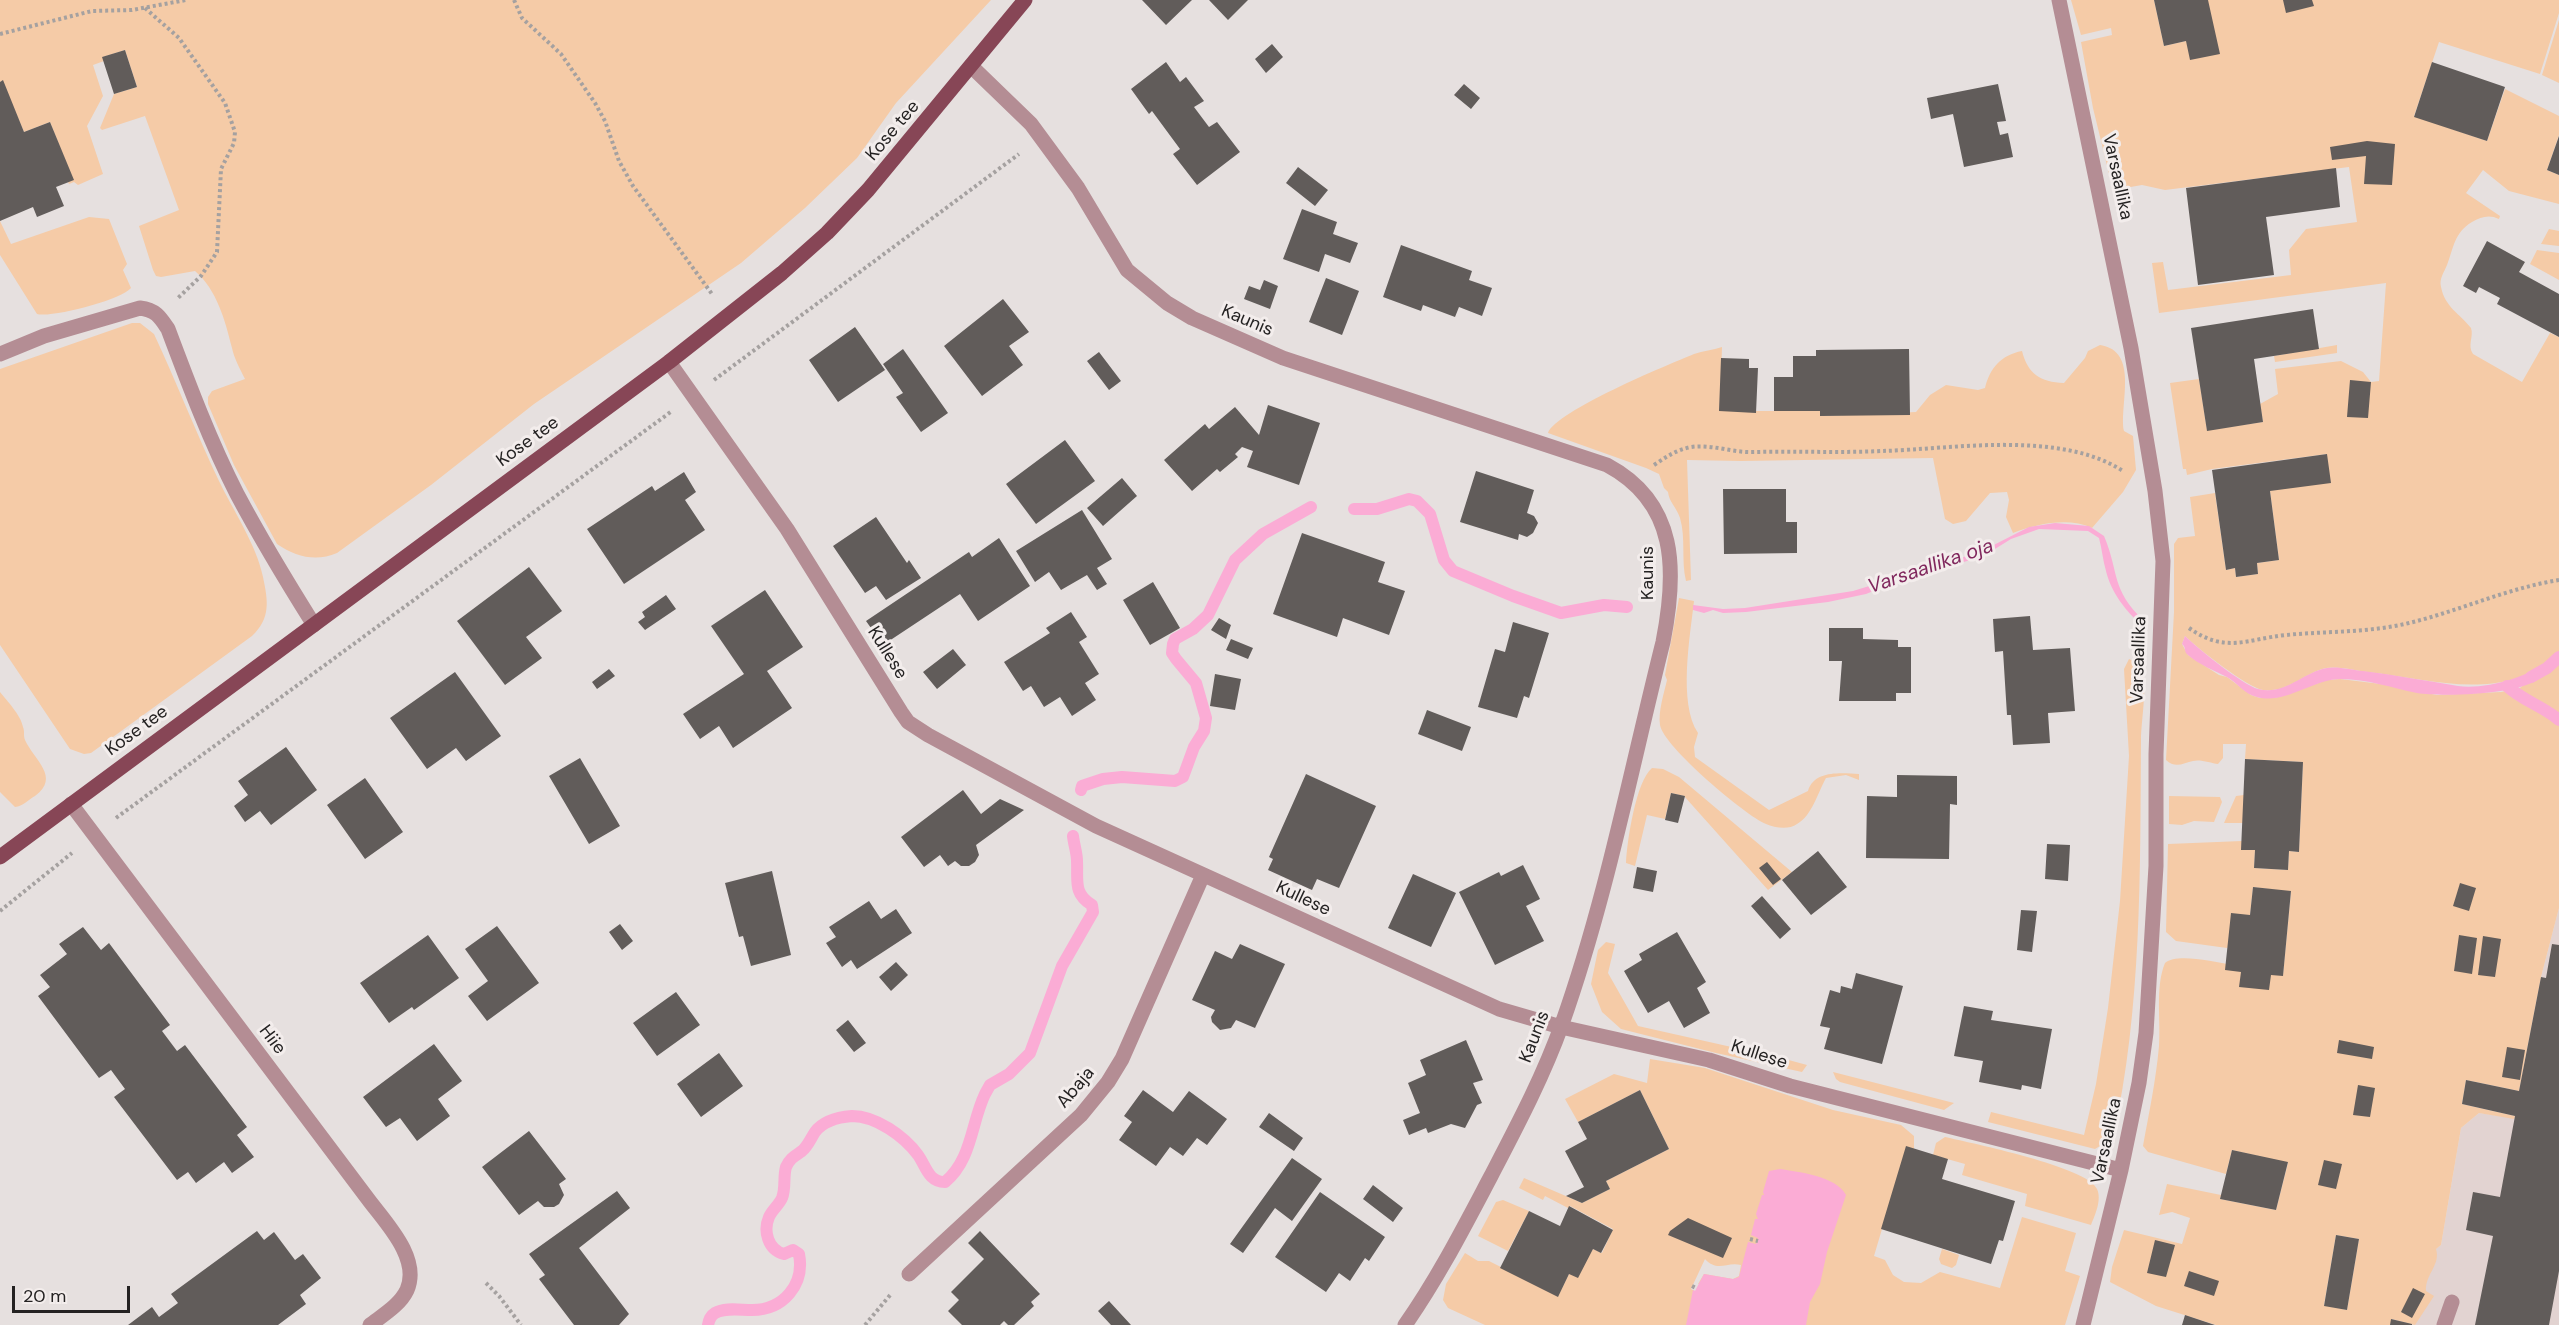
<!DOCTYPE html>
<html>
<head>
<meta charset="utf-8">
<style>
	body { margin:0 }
	#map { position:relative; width:2559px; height:1325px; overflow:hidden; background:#e6e0df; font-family:"DM Sans",sans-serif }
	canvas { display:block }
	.scale { position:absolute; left:12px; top:1286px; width:118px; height:27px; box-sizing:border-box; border:3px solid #242222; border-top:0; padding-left:8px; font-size:18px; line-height:21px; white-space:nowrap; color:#242222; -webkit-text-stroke:4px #f3edec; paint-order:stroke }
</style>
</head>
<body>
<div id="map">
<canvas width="2559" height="1325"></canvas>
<div class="scale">20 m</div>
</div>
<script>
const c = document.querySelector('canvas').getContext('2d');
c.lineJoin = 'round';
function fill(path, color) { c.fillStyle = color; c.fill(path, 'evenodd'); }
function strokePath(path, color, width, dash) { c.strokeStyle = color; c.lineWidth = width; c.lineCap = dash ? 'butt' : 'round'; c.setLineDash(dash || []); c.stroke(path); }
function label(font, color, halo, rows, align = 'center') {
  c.font = font + ' "DM Sans",sans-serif'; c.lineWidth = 6; c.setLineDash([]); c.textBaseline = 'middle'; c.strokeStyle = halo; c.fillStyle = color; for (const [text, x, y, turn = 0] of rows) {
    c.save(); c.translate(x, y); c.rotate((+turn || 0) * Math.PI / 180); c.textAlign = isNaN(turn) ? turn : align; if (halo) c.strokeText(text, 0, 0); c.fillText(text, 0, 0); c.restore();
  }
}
fill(new Path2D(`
	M2559 908V1325H2389L2403 1272 2441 1245 2461 1128 2479 1113 2514 1118 2541 977Z`), '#e2d3d1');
fill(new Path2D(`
	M0 0H991L896 103 857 158 805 208 741 263 534 404 431 485 337 553C316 562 296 557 277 544L234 465 208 404V397L212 391 245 379C240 369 234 358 232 348 225 320 217 290 195 271L161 277 156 276 153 270 139 226 179 210 145 116 102 130 100 128 114 94 137 87 125 50 103 57 104 61 93 65 103 96 87 126 103 174 78 185 74 182 69 184 68 182 73 180 50 122 24 132 2 81 0 82Z
	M2071 0H2154L2164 46 2186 41 2208 0H2559V13L2540 74 2439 42 2414 116 2487 141 2505 89 2559 116V135L2547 170 2559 175V204L2509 191 2483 170 2466 193 2500 216 2499 219C2489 214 2481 217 2472 222 2454 233 2454 247 2447 265 2444 273 2439 278 2441 287 2445 307 2459 313 2471 328 2474 337 2467 345 2473 354L2522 382 2550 333 2559 337V908L2541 977 2519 1091 2466 1080 2462 1104 2515 1116 2514 1119 2479 1113 2461 1128 2441 1245 2436 1249C2441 1265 2425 1274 2426 1291L2434 1296 2415 1325 2392 1319 2390 1325H2216L2156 1306 2110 1282 2112 1267 2124 1230 2182 1244 2190 1218 2172 1212 2159 1215 2167 1184 2221 1195 2220 1199 2276 1210 2288 1163 2232 1150 2226 1174 2148 1152 2143 1146C2149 1113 2156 1080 2159 1046 2161 1020 2155 987 2165 963 2183 948 2258 974 2283 975L2291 892 2253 887 2250 915 2227 948 2176 941 2166 932 2168 844 2242 841V849L2255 850 2254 868 2288 870 2289 851 2299 852 2303 762 2245 759 2246 744H2223V758L2218 764C2211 763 2200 759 2193 761 2184 763 2175 769 2166 760L2174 612V544L2178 538 2195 536 2190 497 2215 493 2226 570 2235 568 2236 577 2258 574 2257 563 2279 560 2270 491 2327 454 2212 469 2187 475 2186 469H2183L2170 383 2199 379 2207 430 2263 422 2260 404 2278 394 2275 369 2341 361 2363 372 2371 382 2379 381 2386 283 2159 313 2152 263 2163 262 2168 290 2291 275 2289 250 2306 229 2357 222 2349 167 2165 190 2142 185 2125 188 2112 186 2093 108 2081 42 2112 35 2111 28 2081 35ZM2185 636C2197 648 2248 688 2263 690 2288 693 2304 673 2326 668 2338 666 2355 670 2367 672 2426 678 2495 702 2548 662L2520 688 2501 692 2437 695 2381 684 2340 679 2327 680 2275 698H2260L2251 695 2227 677 2219 675 2188 655 2182 644ZM2336 1235 2359 1239 2347 1310 2324 1305Z
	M2559 20V83L2542 75Z
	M89 217 109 219 127 264 123 270 131 288C121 300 52 318 37 314L0 255V221L11 244Z
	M2549 229 2559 231V246L2541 244Z
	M2537 250 2559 253V280L2530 264Z
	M132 323H140L154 334C177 383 196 433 219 481 233 510 257 546 263 577 268 601 271 618 252 636L91 753 84 754 70 749 0 645V369Z
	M2100 345C2140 351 2119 405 2124 431L2133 436 2136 470 2123 492 2092 528C2068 517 2037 524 2013 533L2006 517 2009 500 2007 492 1990 493 1966 521 1953 524 1945 519 1933 458 1741 461 1687 460 1691 580 1686 581C1681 561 1686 538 1680 518 1677 508 1669 502 1668 492L1664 488 1659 474 1646 468 1548 433C1556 411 1667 365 1694 354 1703 351 1713 350 1722 347L1720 411H1820V416L1916 412 1930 395 1946 385 1978 390 1985 388C1990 368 2001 355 2022 351 2028 374 2040 382 2064 383L2085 358 2088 351Z
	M2337 345V353L2275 362 2274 356Z
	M1679 598 1694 601C1690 637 1678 703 1698 733L1694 747 1695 757 1769 810 1808 791C1814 770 1841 773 1859 774V780L1846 775 1826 778C1818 792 1812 816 1797 824 1789 830 1775 828 1766 824 1746 816 1663 746 1660 725 1658 712 1664 693 1667 680L1665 675Z
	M2129 659 2140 664C2149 680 2141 720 2141 740 2140 873 2142 1008 2113 1138L2095 1149 1988 1122 1991 1112 2084 1135 2096 1084 2108 1008 2120 901 2129 756 2124 669Z
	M0 692C7 701 21 715 23 727 25 732 23 735 25 740 34 760 61 777 35 796 28 800 23 806 15 807L0 792Z
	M1652 768 1663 769 1679 777 1792 872 1768 890 1684 796 1671 793 1665 819 1647 815 1635 866 1626 863C1627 841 1636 781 1652 768Z
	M2244 795 2243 823H2224L2236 796Z
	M2169 796 2220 797 2222 802 2214 822 2194 821 2182 825 2169 824Z
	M1606 942 1615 944 1608 973 1638 1026 1785 1059 1807 1065 1802 1072 1716 1053 1621 1029 1602 1012 1591 984 1598 950Z
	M1650 1059 1705 1068 1833 1110 1901 1125 1914 1136V1149L1882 1229 1874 1256 1885 1260 1893 1275 1904 1282 1921 1283 1940 1272 2000 1288 2022 1217 2076 1233 2065 1271 2080 1276 2065 1325H1792L1760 1236 1749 1278 1698 1284 1704 1274 1733 1279 1739 1276 1741 1265C1727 1261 1718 1273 1705 1259L1691 1289 1695 1291 1696 1325H1485L1448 1308 1443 1300 1446 1284 1465 1253 1478 1261H1489L1558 1296 1569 1274 1593 1249 1602 1253 1613 1229 1570 1206 1568 1208 1545 1196 1543 1200 1519 1188 1524 1178 1582 1203 1610 1189 1606 1181 1669 1149 1640 1090 1578 1122 1565 1099 1614 1074 1647 1083Z
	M1833 1072 1954 1103 1944 1110 1840 1082 1836 1079Z
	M1945 1137C1971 1143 2088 1167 2097 1189 2102 1200 2095 1215 2091 1225L2025 1206 2027 1194 1962 1175 1965 1164 1933 1155 1936 1143Z
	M1503 1200 1529 1211 1508 1251 1478 1236 1496 1202Z
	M1942 1249 1959 1255 1956 1265 1952 1268 1941 1264 1939 1259Z`), '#f5cba7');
fill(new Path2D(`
	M2055 523 2089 526 2104 536C2120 574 2110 588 2144 621L2143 626C2126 612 2111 592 2106 571 2103 561 2102 549 2099 538L2088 531 2039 529 2011 539 1982 557 1908 577 1866 594 1828 602 1746 612 1723 613 1713 610 1704 613 1693 610V605L1723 609 1745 608 1853 591 1980 552 2029 527Z
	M2185 636C2197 648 2243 685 2258 689 2285 696 2303 672 2327 668 2337 666 2353 670 2363 671 2395 675 2427 681 2458 686 2484 690 2530 677 2549 660 2547 665 2545 673 2541 677 2523 695 2442 697 2417 693 2392 688 2367 679 2341 679 2313 679 2285 705 2257 697 2244 694 2238 683 2227 677 2215 671 2198 664 2188 655 2183 651 2187 648 2182 644Z
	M1780 1169C1799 1172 1836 1176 1846 1195L1827 1252 1820 1284 1810 1302 1806 1325H1686L1693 1290 1695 1291 1704 1274 1733 1279 1739 1277 1748 1242 1756 1244 1758 1238 1751 1235 1755 1219H1758L1756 1214 1762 1195H1764L1763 1192 1769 1171Z`), '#fbacd5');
strokePath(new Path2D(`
	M1354 509H1377L1409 499 1417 501 1430 514 1444 560 1453 571 1513 596 1561 613 1604 605 1627 607
	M2531 677 2547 668 2559 657
	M2507 686C2523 701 2543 706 2559 720
	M1081 790 1082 786 1103 779 1122 777 1175 781 1183 777 1194 747 1204 731 1206 718 1196 683 1176 659 1172 653 1173 644 1175 639 1193 629 1208 615 1235 560 1263 534 1311 507
	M708 1325C709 1320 710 1316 715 1313 725 1307 740 1310 752 1310 783 1310 805 1285 799 1254L793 1250 784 1254C768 1250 763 1231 769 1217 772 1210 779 1205 782 1198 786 1188 783 1177 786 1167 790 1158 795 1156 802 1151 808 1146 811 1138 815 1132 823 1121 840 1117 852 1116 876 1116 904 1136 918 1155 926 1166 928 1182 945 1182 972 1160 971 1123 985 1094L990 1085 1009 1074 1030 1053 1062 966 1093 912 1092 905C1073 894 1078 880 1077 861 1077 853 1074 845 1073 836`), '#fbacd5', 12);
fill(new Path2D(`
	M1142 0H1192L1166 25Z
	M1209 0H1248L1228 20Z
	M2154 0H2208L2220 54 2190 60 2186 41 2164 46Z
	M2283 0H2312L2314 6 2286 13Z
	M1272 44 1283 57 1266 73 1255 59Z
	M125 50 137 87 114 94 102 57Z
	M1166 62 1180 82 1186 77 1204 101 1194 107 1209 127 1217 122 1240 152 1197 185 1173 154 1180 149 1152 111 1149 114 1131 89Z
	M2432 62 2505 87 2487 141 2414 117Z
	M3 80 24 132 50 122 74 180 56 187 64 206 37 217 33 207 0 221V82Z
	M1464 84 1480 98 1471 109 1454 95Z
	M1998 84 2006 121 1997 122 2000 135 2008 133 2013 157 1964 167 1953 114 1931 119 1927 98Z
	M2559 136V175L2547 170Z
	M2367 141 2395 144 2392 185 2364 184 2366 156 2332 160 2330 147Z
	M1298 167 1328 190 1315 206 1286 183Z
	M2336 168 2340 207 2266 217 2274 275 2198 285 2186 188Z
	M1302 209 1337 222 1333 234 1358 243 1350 263 1325 254 1319 272 1283 259Z
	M2487 241 2525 262 2519 272 2559 294V337L2497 304 2500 298 2479 287 2476 293 2463 286Z
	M1401 245 1472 271 1469 280 1492 288 1482 316 1459 307 1455 317 1423 305 1421 311 1383 297Z
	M1326 278 1359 291 1342 335 1309 322Z
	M1264 280 1278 286 1270 309 1244 299 1249 286 1260 290Z
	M1003 299 1029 332 1009 346 1023 365 982 396 944 346Z
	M2313 309 2319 349 2254 359 2263 422 2207 431 2191 328Z
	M855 327 885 370 838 402 809 360Z
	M903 349 948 413 921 432 896 397 903 393 883 364Z
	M1909 349 1910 415 1820 416V411H1774V377H1793V356H1816V350Z
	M1099 352 1121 381 1109 390 1087 361Z
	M1721 358 1749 359V368H1758L1756 413 1719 411Z
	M2350 380 2371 382 2368 418 2347 417Z
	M1268 405 1320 423 1299 485 1247 467 1253 451 1242 447 1235 454 1238 457 1220 472 1217 469 1192 491 1164 460 1205 424 1209 429 1235 407 1259 435Z
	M1065 440 1095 481 1036 524 1006 484Z
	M2327 454 2331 483 2270 491 2279 560 2257 563 2258 574 2236 577 2235 568 2226 570 2212 470Z
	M1476 471 1534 490 1527 513 1534 516 1538 523 1533 533 1527 537 1519 534 1518 540 1460 522Z
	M684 472 696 492 685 500 705 530 624 584 587 529 652 486 655 491Z
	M1122 478 1137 496 1103 526 1087 508Z
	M1723 489H1786V522H1797V553L1724 554Z
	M1082 510 1112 559 1097 568 1107 584 1097 590 1087 575 1061 590 1049 572 1035 582 1016 551Z
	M876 517 907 563 909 560 921 578 886 600 876 586 865 593 833 546Z
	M1302 533 1385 562 1378 582 1405 591 1389 635 1343 618 1337 637 1273 614Z
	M999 538 1030 586 978 621 960 594 883 645 866 621 969 552 972 557Z
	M529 567 562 611 526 637 542 658 505 685 457 621Z
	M1153 582 1180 628 1150 645 1123 600Z
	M765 590 803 647 767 671 792 708 733 748 719 726 700 739 683 714 744 674 711 626Z
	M666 595 676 609 645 630 638 622 645 617 642 612Z
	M1071 612 1087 637 1079 642 1099 674 1085 683 1096 700 1072 716 1060 697 1044 707 1031 686 1023 691 1004 662 1050 633 1046 628Z
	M2030 616 2033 650 2070 648 2075 711 2048 713 2050 743 2013 745 2011 715H2007L2003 651 1995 652 1993 619Z
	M1219 618 1231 625 1226 639 1211 630Z
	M1513 622 1549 633 1529 698 1524 696 1517 718 1478 707 1495 649 1505 652Z
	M1829 628H1863V639L1898 640V647H1911V693H1896V701H1839L1842 661H1829Z
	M1231 639 1253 648 1248 659 1226 650Z
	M953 649 966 665 937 689 923 672Z
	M609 669 615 676 597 689 592 682Z
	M455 672 501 736 466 761 456 748 427 769 390 718Z
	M1215 674 1241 679 1235 710 1210 706Z
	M1427 710 1471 727 1462 751 1418 734Z
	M286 747 317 790 271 825 260 811 245 822 234 806 248 795 238 781Z
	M580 758 620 826 589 844 549 776Z
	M2245 759 2303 762 2299 852 2289 851 2288 870 2254 868 2255 850H2241Z
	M1306 774 1376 806 1339 888 1317 879 1312 890 1268 870 1273 859 1269 857Z
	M1897 775 1957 776V805L1950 804 1949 859 1866 858 1867 796 1897 797Z
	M365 778 403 832 365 859 327 805Z
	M963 790 981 814 1000 799 1024 810 976 845 979 855 975 862 969 866H961L955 861 948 866 940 855 924 867 901 837Z
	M1671 793 1685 796 1678 823 1665 820Z
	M2047 844 2070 845 2068 881 2045 879Z
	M1818 851 1847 887 1811 915 1782 880Z
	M1767 862 1781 879 1773 885 1759 868Z
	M1523 865 1540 899 1526 906 1544 941 1495 965 1459 892 1499 872 1501 876Z
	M1637 867 1657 871 1653 892 1633 888Z
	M772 871 791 955 751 966 743 936 739 937 725 883Z
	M1413 874 1456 893 1431 947 1388 928Z
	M2460 883 2476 888 2469 911 2453 906Z
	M2253 887 2291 891 2283 976 2271 975 2269 990 2239 987 2241 972 2225 970 2231 913 2250 915Z
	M1762 896 1791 929 1780 939 1751 906Z
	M869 901 881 919 896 909 912 933 857 969 851 960 842 967 826 943 836 937 829 927Z
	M2021 910 2037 911 2032 952 2017 950Z
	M620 924 633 941 622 950 609 932Z
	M497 926 539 983 487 1021 468 996 488 981 465 949Z
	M83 927 101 950 109 943 170 1025 162 1031 177 1051 185 1045 247 1127 237 1135 254 1157 232 1173 224 1162 196 1183 188 1172 177 1180 114 1097 125 1089 111 1070 99 1078 38 996 50 987 40 975 67 954 59 944Z
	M1677 932 1706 982 1697 988 1710 1013 1684 1028 1669 1001 1648 1013 1624 971 1642 960 1639 954Z
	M428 935 459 978 414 1010 412 1007 389 1023 360 983Z
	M2459 935 2477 938 2472 974 2454 971Z
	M2483 936 2501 939 2495 977 2478 975Z
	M1240 944 1285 964 1255 1028 1236 1020 1231 1028 1220 1030 1212 1022 1211 1017 1215 1010 1192 1000 1215 951 1232 959Z
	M2552 944 2559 945V1271L2549 1325H2475L2493 1236 2466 1230 2473 1192 2500 1197 2515 1116 2462 1104 2466 1080 2519 1091 2541 977 2546 978Z
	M896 962 908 975 891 991 879 977Z
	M1856 973 1903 986 1882 1064 1824 1049 1830 1028 1820 1026 1830 990 1840 993 1841 986 1852 989Z
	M676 992 700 1025 657 1056 633 1023Z
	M1964 1006 1993 1011 1991 1020 2052 1029 2041 1089 2022 1085 2021 1090 1979 1082 1983 1061 1954 1056Z
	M848 1020 866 1043 854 1052 836 1030Z
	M1466 1040 1483 1080 1473 1083 1482 1103 1477 1105 1465 1128 1451 1124 1428 1133 1426 1128 1409 1135 1403 1120 1420 1113 1408 1083 1426 1075 1420 1060Z
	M2339 1040 2374 1047 2372 1059 2337 1053Z
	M434 1044 462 1081 438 1099 450 1116 417 1141 400 1118 386 1127 363 1097Z
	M2507 1047 2525 1050 2520 1080 2502 1077Z
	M719 1053 743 1086 701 1117 677 1084Z
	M2358 1085 2375 1088 2370 1117 2353 1115Z
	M1143 1090 1173 1112 1189 1091 1227 1119 1207 1145 1197 1138 1183 1156 1170 1147 1156 1166 1119 1140 1132 1122 1124 1116Z
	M1640 1090 1669 1149 1606 1181 1610 1189 1582 1203 1566 1196 1584 1187 1565 1151 1587 1139 1578 1122Z
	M1269 1113 1303 1138 1294 1151 1259 1127Z
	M529 1131 566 1179 559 1184 564 1195 559 1204 554 1207H544L538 1201 519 1215 482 1167Z
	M1906 1146 1948 1159 1942 1179 2015 1201 2003 1241 1999 1240 1991 1264 1881 1229Z
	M2232 1150 2288 1162 2276 1210 2220 1199Z
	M1292 1158 1322 1179 1292 1221 1275 1208 1243 1253 1230 1244Z
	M2324 1160 2342 1164 2336 1189 2318 1185Z
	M1373 1185 1403 1208 1393 1222 1363 1199Z
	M617 1191 630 1208 579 1248 629 1314 619 1325H574L539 1279 545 1275 529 1254Z
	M1320 1192 1385 1237 1369 1261 1365 1258 1350 1281 1339 1273 1326 1292 1275 1257Z
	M1569 1206 1613 1230 1601 1253 1593 1249 1578 1278 1569 1274 1558 1297 1500 1268 1529 1211 1560 1226Z
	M1688 1218 1732 1238 1723 1258 1668 1235 1670 1231Z
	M257 1231 264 1240 274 1232 295 1260 303 1254 321 1278 300 1295 306 1304 278 1325H128L152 1307 159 1317 178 1303 171 1294Z
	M980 1231 1040 1294 1031 1302 1034 1306 1014 1325H1008L1004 1321 1000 1325H962L948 1311 959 1300 951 1292 984 1259 968 1243Z
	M2336 1235 2359 1239 2347 1310 2324 1306Z
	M2155 1240 2175 1245 2166 1277 2147 1273Z
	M2189 1271 2219 1281 2214 1296 2184 1286Z
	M2413 1288 2425 1294 2412 1318 2401 1312Z
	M1109 1301 1131 1325H1111L1098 1311Z
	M2185 1315 2215 1325H2182Z
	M2391 1319 2412 1324V1325H2390Z`), '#615c5a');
strokePath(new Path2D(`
	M514 0 522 18 561 54 595 103 605 121 619 161 633 186 712 294
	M145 8 179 38 225 103 235 132 234 143 221 169 217 252 201 276 178 298
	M0 34 92 11 132 10 186 0
	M714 380 1019 154
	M1654 465C1666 457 1676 450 1691 447 1712 444 1733 453 1754 452 1797 451 1839 453 1882 451 1954 449 2060 430 2123 471
	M2189 628C2226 654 2246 639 2286 635 2327 631 2368 633 2409 623 2459 611 2508 588 2559 580
	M116 818 672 411
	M0 911 72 853
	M1750 1239 1758 1241
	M486 1283 499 1296 521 1325
	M1692 1286 1696 1288
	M865 1325 891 1294`), '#a5a1a0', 4, [3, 3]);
strokePath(new Path2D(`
	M2059 0 2131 348 2155 491 2163 561 2156 754V866L2146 1033 2139 1083 2121 1170 2083 1325
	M971 66 1031 124 1078 188 1127 270 1167 303 1192 318 1283 358 1607 465C1678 503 1677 571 1663 642 1631 769 1606 900 1562 1024 1543 1077 1517 1126 1491 1176 1464 1227 1438 1278 1405 1325
	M0 354 44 336 140 308C156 310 160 317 168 329 189 385 210 441 237 494 261 539 287 582 314 625
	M669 362 787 529 901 712 908 722 928 735 1096 826 1499 1009 1561 1027 1709 1060 1790 1086 2121 1170
	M71 804 368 1199C385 1222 421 1258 407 1290 400 1305 383 1315 370 1325
	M909 1274 1081 1115 1108 1082 1122 1059 1203 875
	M2444 1325 2452 1302`), '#b48d94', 15);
strokePath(new Path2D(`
	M0 857 669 362 782 273 827 233 868 190 1025 0`), '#874656', 15);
label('18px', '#242222', '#f3edec', [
	["Kose tee",893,131,-50],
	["Varsaallika",2117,177,78],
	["Kaunis",1247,321,23],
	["Kose tee",528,442,-36],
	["Kaunis",1648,573,-90],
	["Kullese",887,653,58],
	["Varsaallika",2139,660,-88],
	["Kose tee",137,731,-36],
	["Kullese",1303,899,25],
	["Kaunis",1535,1037,-69],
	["Hiie",272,1040,53],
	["Kullese",1759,1055,18],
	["Abaja",1076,1088,-50],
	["Varsaallika",2107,1141,-78]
]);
label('italic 20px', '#80275d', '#f3edec', [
	["Varsaallika oja",1931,567,-19]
]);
</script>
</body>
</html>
